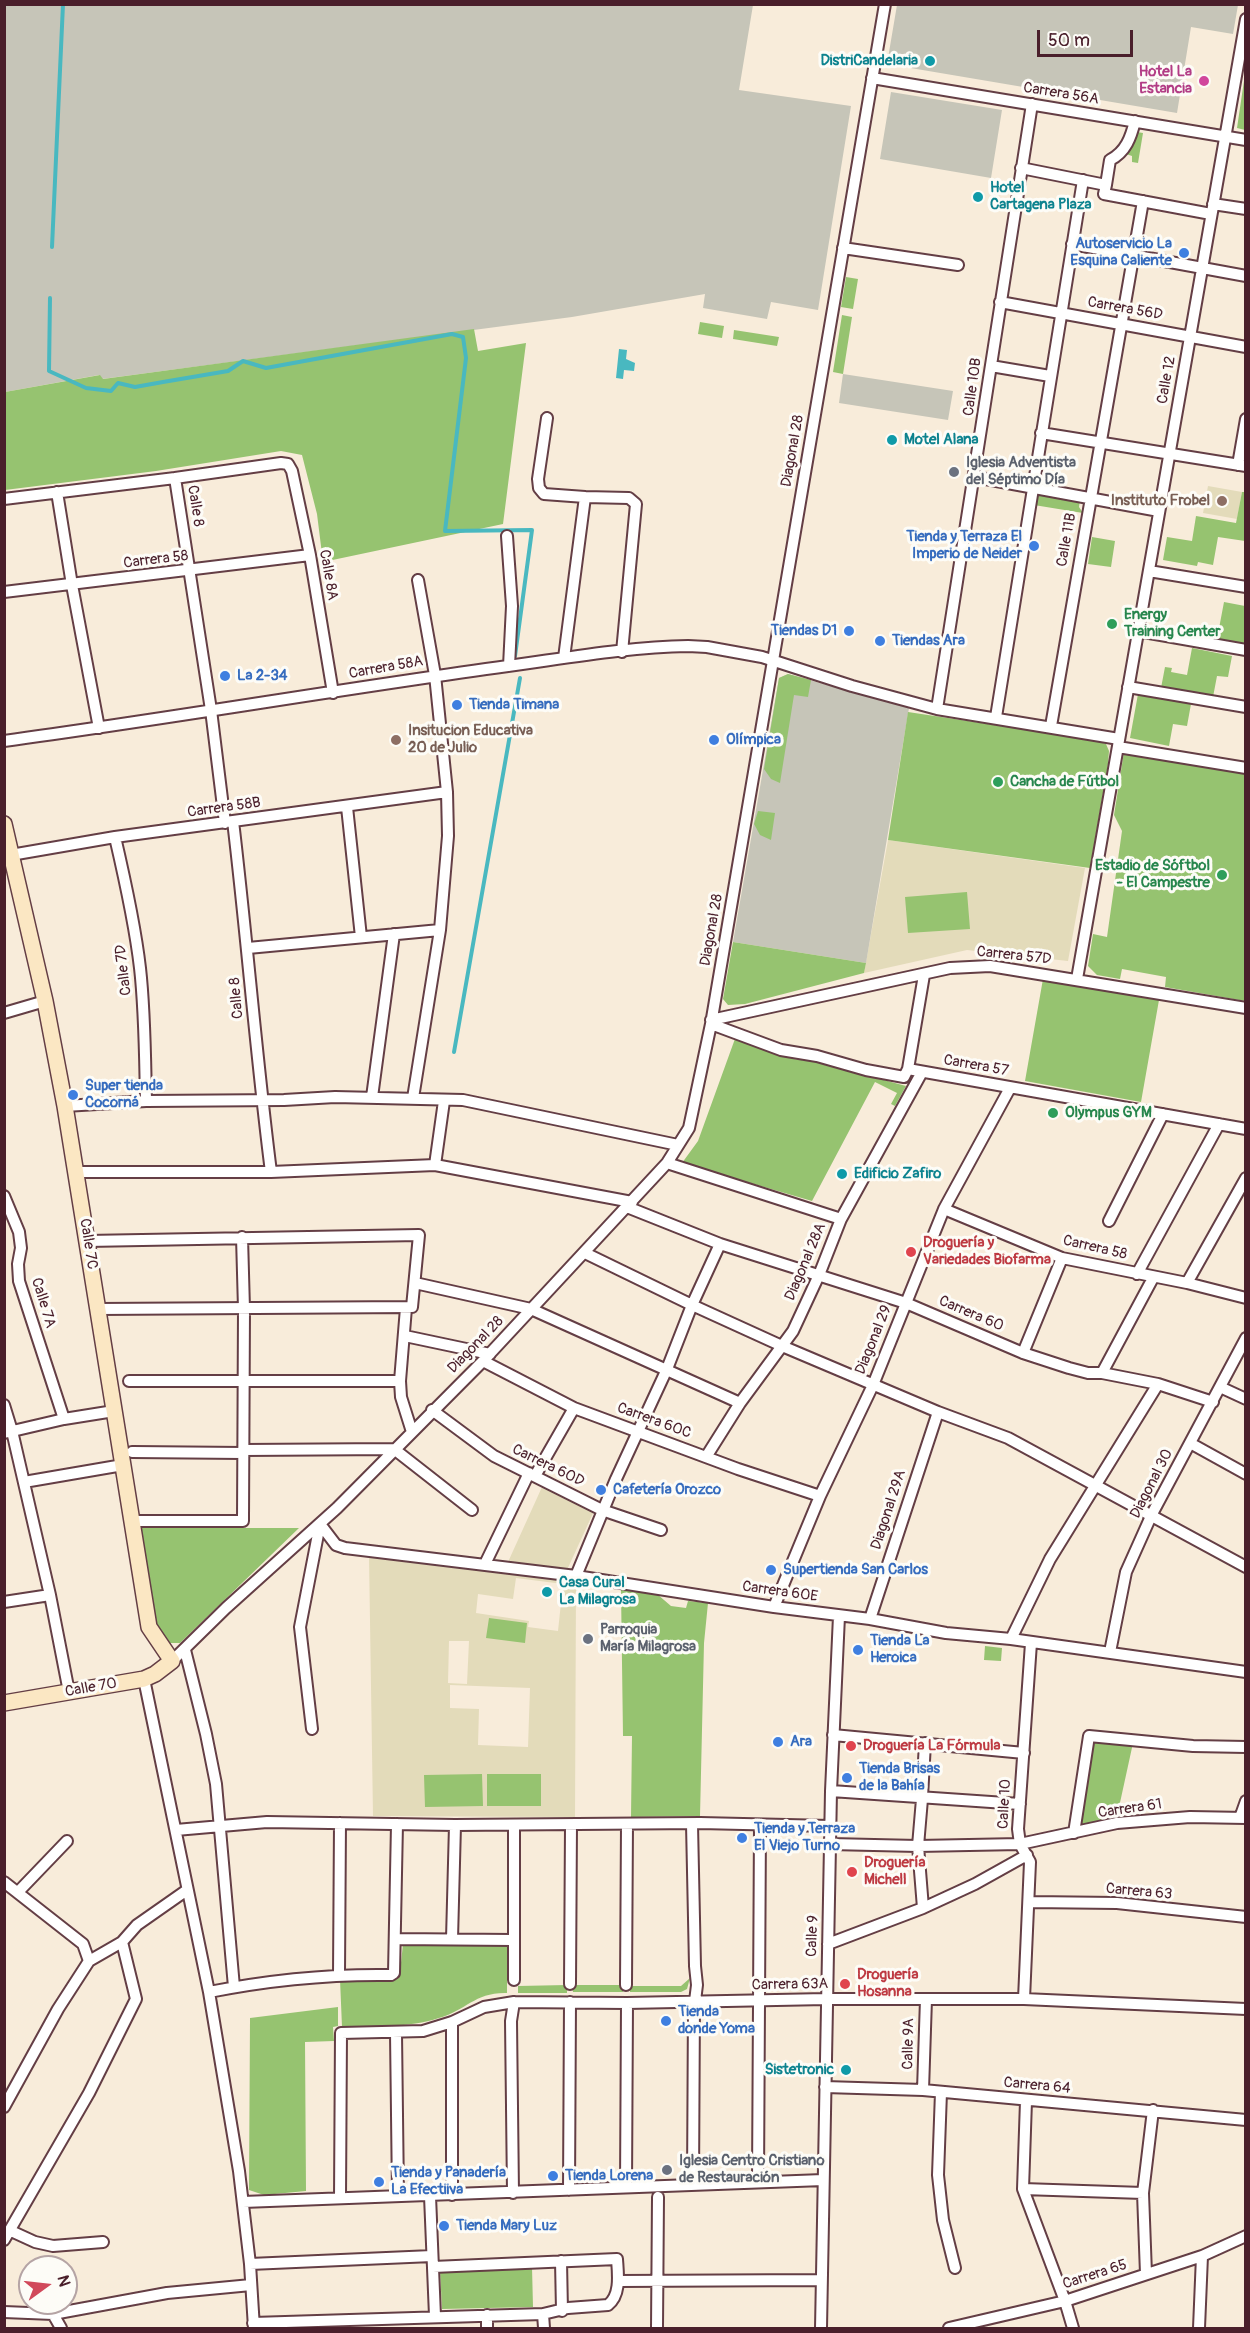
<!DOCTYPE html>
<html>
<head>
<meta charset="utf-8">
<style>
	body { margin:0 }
	#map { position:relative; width:1250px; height:2333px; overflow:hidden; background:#f8ecda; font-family:Pangolin,sans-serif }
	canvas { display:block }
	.frame { position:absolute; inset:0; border:6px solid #4a1f2b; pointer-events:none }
	.north { position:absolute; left:18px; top:2255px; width:60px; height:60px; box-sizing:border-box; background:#fdfcf7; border:2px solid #b5a4a5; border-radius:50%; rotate:75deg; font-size:16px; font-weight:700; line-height:24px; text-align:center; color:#4a1f2b }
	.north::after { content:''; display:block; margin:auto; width:21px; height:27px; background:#d1495b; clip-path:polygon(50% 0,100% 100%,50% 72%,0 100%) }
	.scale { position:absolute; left:1037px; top:30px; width:96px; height:27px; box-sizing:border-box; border:3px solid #4a1f2b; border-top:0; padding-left:8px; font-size:18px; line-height:21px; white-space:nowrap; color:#4a1f2b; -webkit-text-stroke:4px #fdfcf7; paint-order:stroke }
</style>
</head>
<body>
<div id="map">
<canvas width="1250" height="2333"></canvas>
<div class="frame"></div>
<div class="north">N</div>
<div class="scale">50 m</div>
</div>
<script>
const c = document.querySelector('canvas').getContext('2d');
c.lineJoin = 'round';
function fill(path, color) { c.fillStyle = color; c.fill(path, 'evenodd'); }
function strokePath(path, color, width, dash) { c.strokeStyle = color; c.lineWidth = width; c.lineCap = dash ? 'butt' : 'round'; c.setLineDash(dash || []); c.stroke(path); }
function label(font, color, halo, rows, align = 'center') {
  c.font = font + ' Pangolin,sans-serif'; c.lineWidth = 6; c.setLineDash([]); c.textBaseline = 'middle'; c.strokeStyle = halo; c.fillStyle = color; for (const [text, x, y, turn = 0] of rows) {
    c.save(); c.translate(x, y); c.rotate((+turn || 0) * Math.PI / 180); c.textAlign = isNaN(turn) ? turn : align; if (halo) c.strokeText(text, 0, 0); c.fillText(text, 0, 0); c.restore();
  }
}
fill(new Path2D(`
	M1208 486 1242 492 1237 519 1203 513Z
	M888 840 1085 868 1068 961 967 950 864 973Z
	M542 1487 594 1511 567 1570 508 1562Z
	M369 1556 564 1580 567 1585 576 1587 575 1817 373 1816ZM516 1578 563 1584 558 1631 528 1627 529 1621 476 1613 478 1594 513 1599ZM449 1641H469L467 1684 448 1683ZM450 1685 530 1688 528 1747 478 1745 479 1709 450 1708Z`), '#e3dbba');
fill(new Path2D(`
	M5 5H753L739 90 851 106 818 310 771 302 767 319 703 308 705 294 572 317 102 379 99 375 5 392Z
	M897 5V4L1238 5 1233 34 1191 27 1177 113 887 64Z
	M891 92 1002 110 991 178 880 159Z
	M843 374 953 391 948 420 839 403Z
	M788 674 909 708 866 963 733 942 779 678Z`), '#c6c5b8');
fill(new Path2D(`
	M1245 74 1246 130H1245L1237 128Z
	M1137 132 1143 133 1138 163 1132 162V156L1126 154Z
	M846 277 858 279 853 309 841 307Z
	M842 315 852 317 843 374 833 372Z
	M700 322 724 326 722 338 698 334Z
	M474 329 478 351 526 343 503 524 323 562 317 514 302 455 281 451 156 471 5 490V392L100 375 103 379Z
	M734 330 779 337 777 346 733 339Z
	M1037 492 1080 500 1079 507 1083 513 1034 505Z
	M1242 492H1245V541L1218 537 1213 565 1198 562 1197 566 1163 560 1167 537 1192 541 1196 516 1236 523Z
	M1092 537 1115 541 1111 567 1088 564Z
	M1224 602 1245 606V644L1217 639Z
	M1192 648 1232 656 1228 677 1217 676 1213 697 1161 688 1165 667 1172 668 1171 672 1187 675Z
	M788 674 811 680 808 697 794 695 780 783 771 779 764 769 779 678Z
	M1138 694 1191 704 1187 726 1173 724 1169 746 1130 738Z
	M908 712 1094 740 1106 744 1109 751 1108 764 1090 868 888 840Z
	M1124 752 1245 774V1001L1165 987 1166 977 1122 969 1120 979 1097 975 1088 966 1093 934 1107 937 1122 831 1114 815Z
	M758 811 775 813 771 840 760 835 754 824Z
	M967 892 970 929 908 933 905 897Z
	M733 942 866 963 864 973 745 1004 728 1005 723 999Z
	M1043 979 1159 1000 1141 1102 1025 1081Z
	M736 1036 794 1059 817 1062 906 1086 895 1106 891 1104 897 1093 875 1082 812 1201 682 1163 698 1141Z
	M139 1528H299L180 1643H168L156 1623Z
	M621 1590 657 1594 671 1606 686 1608 688 1601 708 1603 704 1643 700 1816 631 1817 632 1736H623Z
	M489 1618 527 1623 525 1643 486 1638Z
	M985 1646 1002 1648 1001 1661 984 1660Z
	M1090 1739 1133 1743 1116 1821 1087 1824 1076 1829Z
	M482 1774 483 1806 425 1807 424 1775Z
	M487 1774H541V1806H487Z
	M403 1944H507V1993C475 1992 467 2010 439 2018 409 2028 373 2026 342 2027L340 1979 395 1977 400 1972Z
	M690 1978 687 1989 681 1992H630V1986H681Z
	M567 1985V1993H518V1986Z
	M572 1985H623V1992H573Z
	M338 2007V2026L333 2027 334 2041 305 2042 306 2191 264 2195 249 2190 250 2018Z
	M532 2267 533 2307 442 2309 440 2270Z`), '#96c370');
fill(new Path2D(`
	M619 349 627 350 626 359 635 363 634 371 624 370 623 379 616 378Z`), '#49b8c0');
strokePath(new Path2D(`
	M52 247 63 4
	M50 298 49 371 86 388 111 391 118 383 135 387 163 382 228 371 243 361 266 368 452 334 463 337 466 358 445 531 532 530 515 656
	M454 1052 520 678`), '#49b8c0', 4);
const street = new Path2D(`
	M872 78 1246 140
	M1021 168 1106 185 1104 194 1211 214
	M1106 185 1110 160C1126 152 1131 137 1135 121
	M1213 204 1246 209
	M1072 244 1246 276
	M843 248 958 265
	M1000 302 1246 347
	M991 366 1050 376
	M547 418 538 479 539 488 544 494 585 497
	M1041 433 1246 466
	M1238 465 1246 419
	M975 477 1159 511
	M175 478 211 710 225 823
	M57 492 72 585 99 728
	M4 499 175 478 281 463 288 464 292 471 310 555 333 693
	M507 536 512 606 509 666
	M1149 571 1246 587
	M4 592 310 555
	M1138 631 1246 650
	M564 658 585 497 629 498 636 504 622 652
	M1128 687 1246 707
	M937 709 1032 104
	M996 717 1083 180
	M1051 726 1143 201
	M4 741C173 718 340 689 508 666 567 658 628 647 688 646L707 647 762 657 852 686 937 709 1119 739
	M1118 747 1246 768
	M347 807 361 937
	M233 821C247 938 256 1055 271 1172
	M115 837C125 880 135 924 140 968 145 1012 145 1057 146 1101
	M5 856 115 837 447 792
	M248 948 440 930
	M1077 979 1246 19
	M4 1013 45 1001
	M711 1020 950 968 990 966 1246 1008
	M711 1024 781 1050 817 1056 866 1070 904 1077 908 1069 924 975
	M908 1069 1246 1129
	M372 1097 394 934
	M413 1098 440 930 448 836 447 792 435 675 418 580
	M65 1106 146 1101 284 1100 335 1097 463 1100 678 1145
	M667 1163 841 1219
	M435 1165 444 1101
	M76 1172H271L435 1165 632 1202
	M4 1196 19 1232 21 1248 18 1264 19 1281 64 1419
	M627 1207 720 1244 906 1303 1023 1353 1069 1368 1088 1373H1102L1158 1384 1213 1402
	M944 1209 1062 1258 1187 1283 1246 1298
	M1109 1221 1163 1114
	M87 1241 419 1235 412 1307 98 1309
	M585 1253 692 1305 782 1346 938 1412 1008 1438 1246 1567
	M1137 1274 1219 1124
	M415 1283 531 1309 740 1403
	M1187 1283 1246 1178
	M406 1308 400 1381 401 1397 412 1432
	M405 1336 490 1354
	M1023 1353 1062 1258
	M483 1361 574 1408 738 1469 820 1496
	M1102 1373 1153 1278
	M129 1381H400
	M1220 1387 1246 1399
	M4 1405 12 1431 50 1595 69 1692
	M432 1410 494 1456 602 1510 661 1530
	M4 1433 64 1419 114 1411
	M1190 1443 1246 1474
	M243 1450 394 1449 472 1510
	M132 1452 243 1453
	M706 1457 740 1403 793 1331 819 1275 841 1219 922 1072
	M535 1476 574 1408
	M24 1482 123 1465
	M132 1521H243L244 1309 242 1237
	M320 1524 336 1545 345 1548 576 1576 774 1607 870 1619 946 1633 1011 1639 1246 1672
	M485 1564 529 1473
	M576 1576 616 1479 667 1369 692 1305 720 1244
	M4 1602 50 1595
	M774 1607 820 1496 873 1385 944 1209 1010 1088
	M870 1619 938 1412
	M1011 1639 1050 1559 1158 1384
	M185 1650 206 1734 216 1784 234 1987
	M1110 1652 1126 1572 1152 1514 1246 1338
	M172 1661 226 1608 337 1508 483 1361 667 1163 689 1128 711 1024 885 4
	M144 1679 209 1992 239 2171 250 2264 254 2328
	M312 1729 300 1627 320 1524
	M833 1735 1024 1753
	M831 1791 1020 1804
	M922 1797 925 1743
	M922 1799 918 1846 923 1908
	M1240 1818 1246 1801
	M692 1824 695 1966 697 1985 695 2001
	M176 1830 267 1822 455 1825 700 1823 830 1826
	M1074 1833 1089 1736 1193 1746 1246 1747
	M830 1844 918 1846 1020 1844 1117 1823 1190 1817 1246 1818
	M4 1882 83 1944 89 1961
	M19 1891 67 1841
	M1030 1902 1117 1903 1246 1917
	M395 1939 512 1940
	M452 1939 455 1825
	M828 1944 923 1908 975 1884 1027 1855
	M339 1974 340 1823
	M514 1980V1825
	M570 1984 571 1825
	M626 1985 627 1824
	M209 1992C269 1980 330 1974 391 1975L394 1973 397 1824
	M1024 1999 1030 1862 1020 1844 1018 1829 1031 1643
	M396 2033 398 2196
	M825 2087 923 2090 1246 2120
	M923 2090 926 1999
	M941 2092 938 2175 943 2220 955 2268
	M1026 2101 1023 2189 1065 2301 1073 2328
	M4 2107 58 2009 89 1961 122 1942 137 1925 187 1890
	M758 2181 760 1825
	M693 2185 694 2001
	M626 2187 627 2003
	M1023 2189 1143 2193
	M569 2190 570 2002
	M513 2193 511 2021 514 2002
	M452 2195V2022
	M430 2196 435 2316
	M340 2198 341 2033 423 2031 452 2022 484 2007 514 2002 627 2003 826 1999H1024L1246 2009
	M243 2202 823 2180
	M11 2231 35 2242 53 2246 103 2242
	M4 2240 89 2093 136 1999 122 1942
	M561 2261 562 2311
	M250 2264 432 2256
	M1146 2274 1143 2193 1153 2110
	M618 2281 821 2280
	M4 2312 53 2314 167 2293 251 2285
	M53 2314 61 2328
	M543 2314 544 2328
	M487 2315V2328
	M253 2323 543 2314 568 2308 608 2305C621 2295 618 2274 617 2259L433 2267
	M657 2328 658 2197
	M821 2328 831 1791 839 1616
	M949 2328 1065 2301 1202 2256 1246 2236
	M1199 2328 1202 2256`);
const secondary = new Path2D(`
	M4 824 45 1001 65 1106 149 1627 172 1661 155 1674 144 1679 4 1703`);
strokePath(street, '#643e45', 14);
strokePath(secondary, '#643e45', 18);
strokePath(street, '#fff', 10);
strokePath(secondary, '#fbe7c3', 15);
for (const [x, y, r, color] of [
	[930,61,6,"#0f9aa8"],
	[1204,81,6,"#d1479c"],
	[978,197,6,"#0f9aa8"],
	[1184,253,6,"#3f7fe0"],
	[892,440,6,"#0f9aa8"],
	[954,472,6,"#6b7280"],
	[1222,501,6,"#8d6e63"],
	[1034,546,6,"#3f7fe0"],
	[1112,624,6,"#2e9e5b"],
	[849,631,6,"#3f7fe0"],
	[880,641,6,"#3f7fe0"],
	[225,676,6,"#3f7fe0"],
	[457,705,6,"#3f7fe0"],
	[396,740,6,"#8d6e63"],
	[714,740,6,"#3f7fe0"],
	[998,782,6,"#2e9e5b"],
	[1222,875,6,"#2e9e5b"],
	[73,1095,6,"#3f7fe0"],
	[1053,1113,6,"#2e9e5b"],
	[842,1174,6,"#0f9aa8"],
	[911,1252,6,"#e0444e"],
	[601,1490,6,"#3f7fe0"],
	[771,1570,6,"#3f7fe0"],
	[547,1592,6,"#0f9aa8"],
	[588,1639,6,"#6b7280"],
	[858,1650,6,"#3f7fe0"],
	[778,1742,6,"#3f7fe0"],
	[851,1746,6,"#e0444e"],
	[847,1778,6,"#3f7fe0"],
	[742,1838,6,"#3f7fe0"],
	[852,1872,6,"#e0444e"],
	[845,1984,6,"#e0444e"],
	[666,2021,6,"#3f7fe0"],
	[846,2070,6,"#0f9aa8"],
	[667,2170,6,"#6b7280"],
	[553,2176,6,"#3f7fe0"],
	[379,2182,6,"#3f7fe0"],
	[444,2226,6,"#3f7fe0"]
]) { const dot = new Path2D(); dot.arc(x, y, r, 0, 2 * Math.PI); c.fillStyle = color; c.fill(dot); strokePath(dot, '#fdfcf7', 2); }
label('bold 15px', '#0d838f', '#fdfcf7', [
	["DistriCandelaria",918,61,"right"],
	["Hotel",990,188],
	["Cartagena Plaza",990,205],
	["Motel Alana",904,440],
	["Edificio Zafiro",854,1174],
	["Casa Cural",559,1583],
	["La Milagrosa",559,1600],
	["Sistetronic",834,2070,"right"]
], 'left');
label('bold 15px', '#b23c85', '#fdfcf7', [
	["Hotel La",1192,72],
	["Estancia",1192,89]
], 'right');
label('15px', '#4a1f2b', '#fdfcf7', [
	["Carrera 56A",1061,94,9],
	["Carrera 56D",1125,309,10],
	["Calle 12",1167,380,-80],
	["Calle 10B",973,387,-82],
	["Diagonal 28",793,451,-80],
	["Calle 8",195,506,81],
	["Calle 11B",1067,540,-80],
	["Carrera 58",156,560,-7],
	["Calle 8A",328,575,80],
	["Carrera 58A",386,668,-10],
	["Carrera 58B",224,808,-8],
	["Diagonal 28",712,930,-80],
	["Carrera 57D",1014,956,6],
	["Calle 7D",124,970,-97],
	["Calle 8",237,998,-95],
	["Carrera 57",976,1066,10],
	["Calle 7C",88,1244,81],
	["Carrera 58",1095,1248,13],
	["Diagonal 28A",806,1262,-67],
	["Calle 7A",43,1303,73],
	["Carrera 60",971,1314,23],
	["Diagonal 29",874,1340,-68],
	["Diagonal 28",476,1345,-46],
	["Carrera 60C",654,1421,20],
	["Carrera 60D",548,1466,26],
	["Diagonal 30",1152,1484,-63],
	["Diagonal 29A",889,1510,-72],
	["Carrera 60E",780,1592,8],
	["Calle 70",91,1688,-10],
	["Calle 10",1005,1804,-87],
	["Carrera 61",1130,1809,-8],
	["Carrera 63",1139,1892,5],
	["Calle 9",813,1936,-88],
	["Carrera 63A",790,1985,-1],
	["Calle 9A",909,2044,-89],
	["Carrera 64",1037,2086,5],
	["Carrera 65",1095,2275,-18]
]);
label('bold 15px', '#366cbe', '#fdfcf7', [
	["Autoservicio La",1172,244,"right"],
	["Esquina Caliente",1172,261,"right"],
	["Tienda y Terraza El",1022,537,"right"],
	["Imperio de Neider",1022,554,"right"],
	["Tiendas D1",837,631,"right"],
	["Tiendas Ara",892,641],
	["La 2-34",237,676],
	["Tienda Timana",469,705],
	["Olímpica",726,740],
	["Super tienda",85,1086],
	["Cocorná",85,1103],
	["Cafetería Orozco",613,1490],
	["Supertienda San Carlos",783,1570],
	["Tienda La",870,1641],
	["Heroica",870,1658],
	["Ara",790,1742],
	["Tienda Brisas",859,1769],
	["de la Bahía",859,1786],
	["Tienda y Terraza",754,1829],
	["El Viejo Turno",754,1846],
	["Tienda",678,2012],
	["donde Yoma",678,2029],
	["Tienda y Panadería",391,2173],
	["La Efectiiva",391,2190],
	["Tienda Lorena",565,2176],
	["Tienda Mary Luz",456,2226]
], 'left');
label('bold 15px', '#5b616d', '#fdfcf7', [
	["Iglesia Adventista",966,463],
	["del Séptimo Día",966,480],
	["Parroquia",600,1630],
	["María Milagrosa",600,1647],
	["Iglesia Centro Cristiano",679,2161],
	["de Restauración",679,2178]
], 'left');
label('bold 15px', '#785e54', '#fdfcf7', [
	["Instituto Frobel",1210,501],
	["Insitucion Educativa",408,731,"left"],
	["20 de Julio",408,748,"left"]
], 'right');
label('bold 15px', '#27864d', '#fdfcf7', [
	["Energy",1124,615],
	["Training Center",1124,632],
	["Cancha de Fútbol",1010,782],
	["Estadio de Sóftbol",1210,866,"right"],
	["- El Campestre",1210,883,"right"],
	["Olympus GYM",1065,1113]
], 'left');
label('bold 15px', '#be3a42', '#fdfcf7', [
	["Droguería y",923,1243],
	["Variedades Biofarma",923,1260],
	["Droguería La Fórmula",863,1746],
	["Droguería",864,1863],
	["Michell",864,1880],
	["Droguería",857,1975],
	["Hosanna",857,1992]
], 'left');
</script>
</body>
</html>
